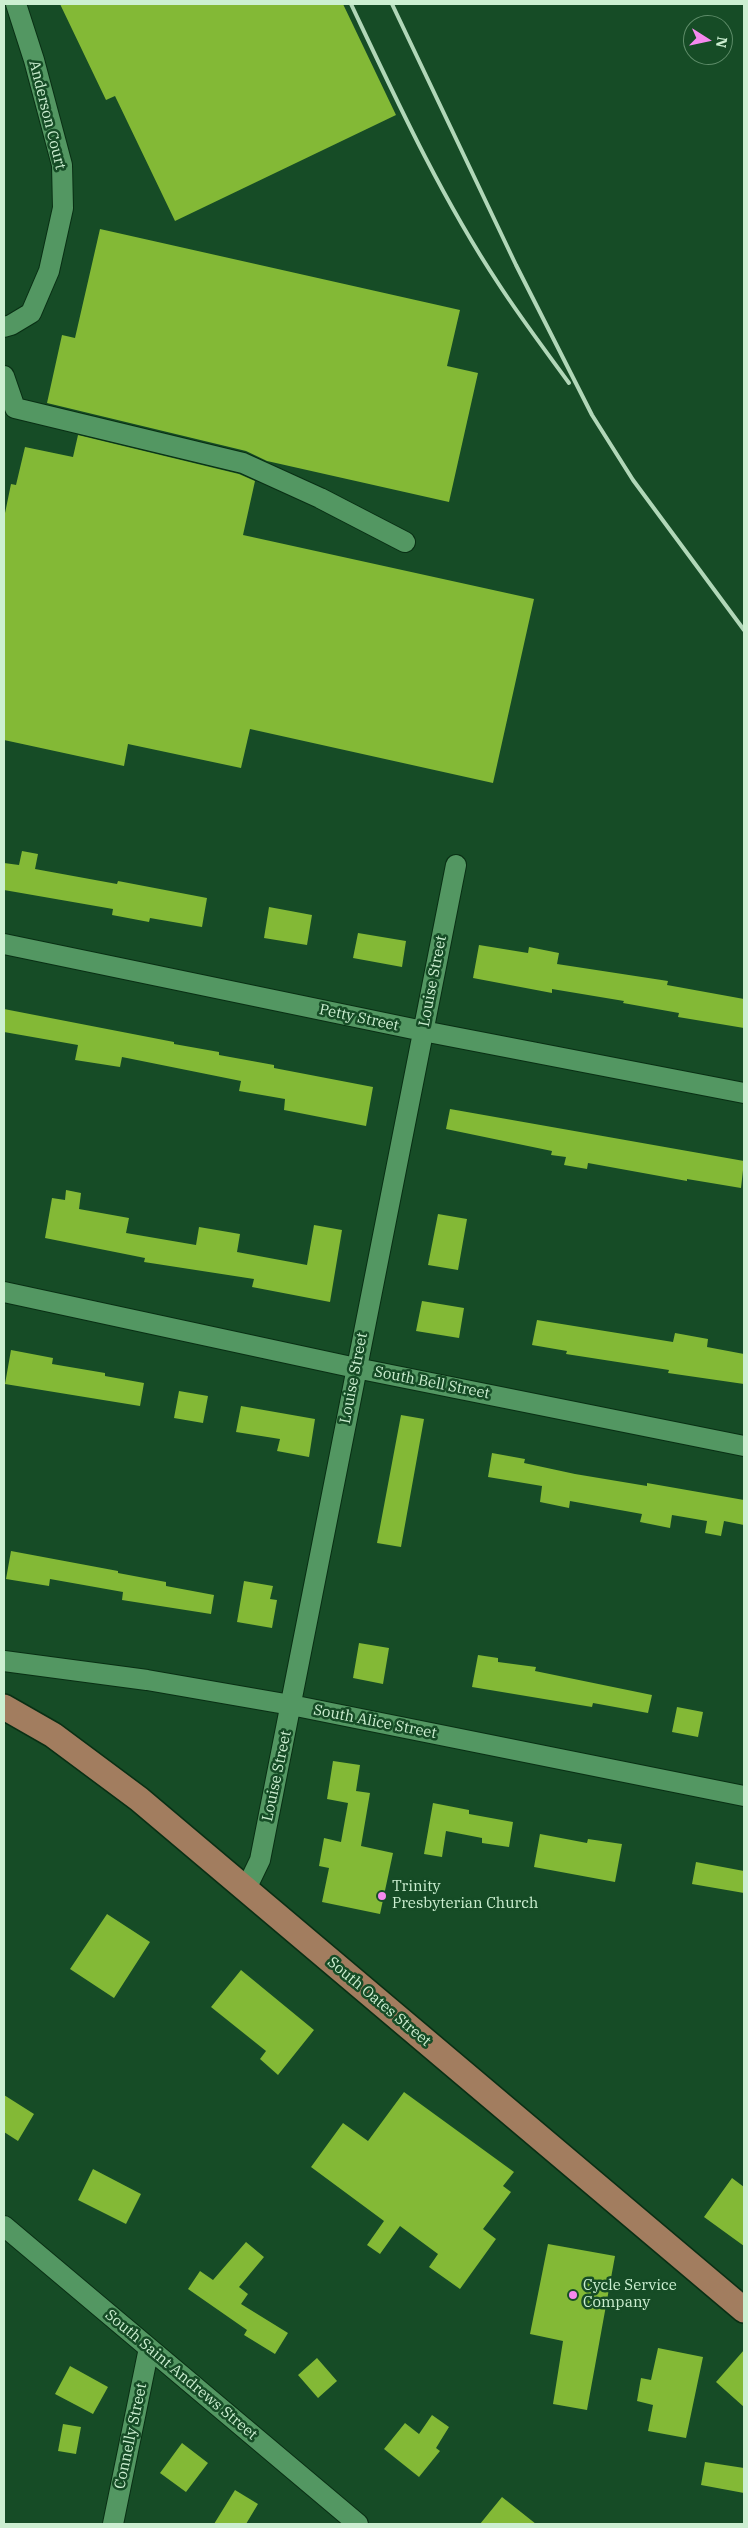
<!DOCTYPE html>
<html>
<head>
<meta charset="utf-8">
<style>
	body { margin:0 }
	#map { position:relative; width:748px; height:2528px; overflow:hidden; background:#164c26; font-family:"IBM Plex Serif",serif }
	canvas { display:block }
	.frame { position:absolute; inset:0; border:5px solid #ccefd1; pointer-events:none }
	.north { position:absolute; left:683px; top:15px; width:50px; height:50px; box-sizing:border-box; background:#164c26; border:1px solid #5f8d6a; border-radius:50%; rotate:100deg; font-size:14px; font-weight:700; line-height:20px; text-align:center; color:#ccefd1 }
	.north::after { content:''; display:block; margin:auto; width:18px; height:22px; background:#f589ee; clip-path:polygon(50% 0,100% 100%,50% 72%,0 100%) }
</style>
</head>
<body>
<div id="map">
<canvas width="748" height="2528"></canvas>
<div class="frame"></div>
<div class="north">N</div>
</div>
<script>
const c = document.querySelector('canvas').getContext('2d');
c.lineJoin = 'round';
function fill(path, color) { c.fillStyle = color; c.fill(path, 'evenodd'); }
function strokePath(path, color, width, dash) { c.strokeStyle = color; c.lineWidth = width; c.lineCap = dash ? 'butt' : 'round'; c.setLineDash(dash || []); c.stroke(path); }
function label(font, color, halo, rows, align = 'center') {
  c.font = font + ' "IBM Plex Serif",serif'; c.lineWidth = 5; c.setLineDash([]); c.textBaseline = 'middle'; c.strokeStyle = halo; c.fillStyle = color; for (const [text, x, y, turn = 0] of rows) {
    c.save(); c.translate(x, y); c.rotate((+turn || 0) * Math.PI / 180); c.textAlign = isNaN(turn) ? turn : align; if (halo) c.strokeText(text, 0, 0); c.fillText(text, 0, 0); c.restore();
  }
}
fill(new Path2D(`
	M60 4H343L396 115 175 221 115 96 106 100Z
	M100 229 460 310 447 366 478 373 449 502 267 461 246 451 47 403 62 335 75 338Z
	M78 435 239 474 255 481 243 535 534 599 493 783 250 729 241 768 128 744 124 766 4 740V518L11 484 16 485 25 447 73 457Z
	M22 851 38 854 35 869 117 884 118 881 207 898 202 927 150 918 149 922 112 915 113 909 4 890V863L19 865Z
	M269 907 312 915 307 945 264 938Z
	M358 933 406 941 402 967 353 958Z
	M479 945 528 953 529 947 559 953 557 964 668 981 667 985 744 999V1028L678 1017 679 1013 623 1003 624 1001 552 989V993L473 978Z
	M4 1009 174 1042V1044L219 1052V1055L274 1065V1068L373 1087 366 1126 284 1110 285 1099 239 1091 241 1081 122 1057 120 1067 75 1060 78 1045 4 1032Z
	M450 1109 744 1161 741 1188 687 1179V1181L588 1163 587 1169 564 1165 566 1157 551 1155 552 1151 446 1129Z
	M66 1190 81 1193 79 1209 129 1218 126 1233 196 1245 199 1227 240 1234 237 1252 307 1265 314 1225 342 1230 330 1302 252 1287 254 1279 144 1262 145 1258 45 1238 52 1198 65 1200Z
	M438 1214 467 1219 458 1270 428 1265Z
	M422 1301 464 1308 459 1338 416 1331Z
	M537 1320 673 1342 675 1333 708 1339 707 1347 744 1354V1384L668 1373 669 1370 566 1354 567 1351 532 1345Z
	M11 1350 53 1358 52 1364 105 1373V1376L144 1383 140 1406 5 1384Z
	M179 1391 208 1396 203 1423 174 1418Z
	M241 1406 315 1419 309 1457 277 1451 280 1439 236 1432Z
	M401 1415 424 1419 401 1547 377 1543Z
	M492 1453 525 1459 524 1463 575 1474 647 1486V1483L744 1500V1525L724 1521 721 1536 705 1533 707 1521 672 1515 670 1528 640 1522 642 1514 570 1501 569 1508 540 1502 542 1486 488 1477Z
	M11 1551 118 1571V1573L166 1582V1586L214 1595 211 1614 122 1600 123 1592 50 1579 49 1586 6 1579Z
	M244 1581 273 1586 270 1599 277 1600 272 1628 237 1622Z
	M359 1643 389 1648 383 1684 353 1678Z
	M478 1655 498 1658V1662L536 1667 535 1671 652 1695 648 1713 593 1703 592 1707 472 1687Z
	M677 1707 703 1712 698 1737 672 1732Z
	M333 1761 360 1765 356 1791 370 1793 361 1846 393 1853 380 1914 322 1902 329 1868 319 1866 324 1838 341 1842 348 1803 327 1799Z
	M433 1803 469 1810V1814L513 1822 509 1847 482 1843V1838L446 1831 442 1857 424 1854Z
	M540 1834 587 1843 588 1839 622 1844 615 1882 534 1867Z
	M696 1862 744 1871V1893L692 1884Z
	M107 1914 150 1942 114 1998 70 1969Z
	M241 1970 314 2030 278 2075 260 2059 266 2051 211 2007Z
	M404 2092 514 2172 503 2186 511 2192 483 2229 496 2239 460 2289 429 2267 438 2254 400 2226 380 2254 367 2245 384 2221 311 2167 343 2123 368 2141Z
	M4 2095 34 2114 18 2141 4 2132Z
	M93 2169 141 2194 126 2224 78 2200Z
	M732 2178 744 2187V2246L704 2217Z
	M246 2242 264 2257 239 2287 248 2294 241 2304 288 2333 275 2354 244 2335 247 2330 188 2289 200 2271 213 2280Z
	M548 2244 615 2256 587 2410 553 2404 563 2341 530 2334Z
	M658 2348 703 2357 686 2438 648 2431 653 2405 637 2401 641 2378 651 2380Z
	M744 2350V2407L716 2382Z
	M317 2358 337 2381 318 2398 298 2375Z
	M70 2366 108 2387 93 2414 55 2394Z
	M432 2415 449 2427 436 2448 440 2451 419 2477 384 2449 405 2423 419 2434Z
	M63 2424 81 2427 76 2454 58 2451Z
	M182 2443 208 2463 186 2492 160 2473Z
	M705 2462 744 2468V2493L701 2485Z
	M235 2490 258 2504 246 2524H214Z
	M502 2497 536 2524H480Z`), '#83b936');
const minor = new Path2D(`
	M4 327 11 325 31 313 49 271 63 208 62 165 34 60 16 4
	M4 376 15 408 243 463 320 498 405 542
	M4 944 423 1031 744 1093
	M4 1292 356 1368 744 1446
	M4 1661 147 1680 291 1705 744 1796
	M246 1889 260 1860 456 865
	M4 2226 358 2524
	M113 2524 149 2348`);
const major = new Path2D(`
	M4 1707 53 1735 139 1799 744 2310`);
strokePath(minor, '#092f14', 22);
strokePath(major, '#092f14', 28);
strokePath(minor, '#539762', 20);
strokePath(major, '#a27d5f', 25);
strokePath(new Path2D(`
	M351 4C396 99 440 195 498 283 520 317 545 350 569 383
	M392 4 516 265 592 415 633 480 744 630`), '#b1d7b8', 4);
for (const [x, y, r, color] of [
	[382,1896,5,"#f589ee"],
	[573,2295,5,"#f589ee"]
]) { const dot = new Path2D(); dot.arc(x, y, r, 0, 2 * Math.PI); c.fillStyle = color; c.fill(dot); strokePath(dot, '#164c26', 2); }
label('15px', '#ccefd1', '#164c26', [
	["Anderson Court",47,115,76],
	["Louise Street",433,981,-79],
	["Petty Street",359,1018,12],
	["Louise Street",354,1378,-79],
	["South Bell Street",432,1383,11],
	["South Alice Street",375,1722,11],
	["Louise Street",277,1776,-78],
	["South Oates Street",379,2002,40],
	["South Saint Andrews Street",181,2375,40],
	["Connelly Street",131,2436,-78]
]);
label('15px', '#ccefd1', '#164c26', [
	["Trinity",392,1887],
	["Presbyterian Church",392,1904],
	["Cycle Service",583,2286],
	["Company",583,2303]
], 'left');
</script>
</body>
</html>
